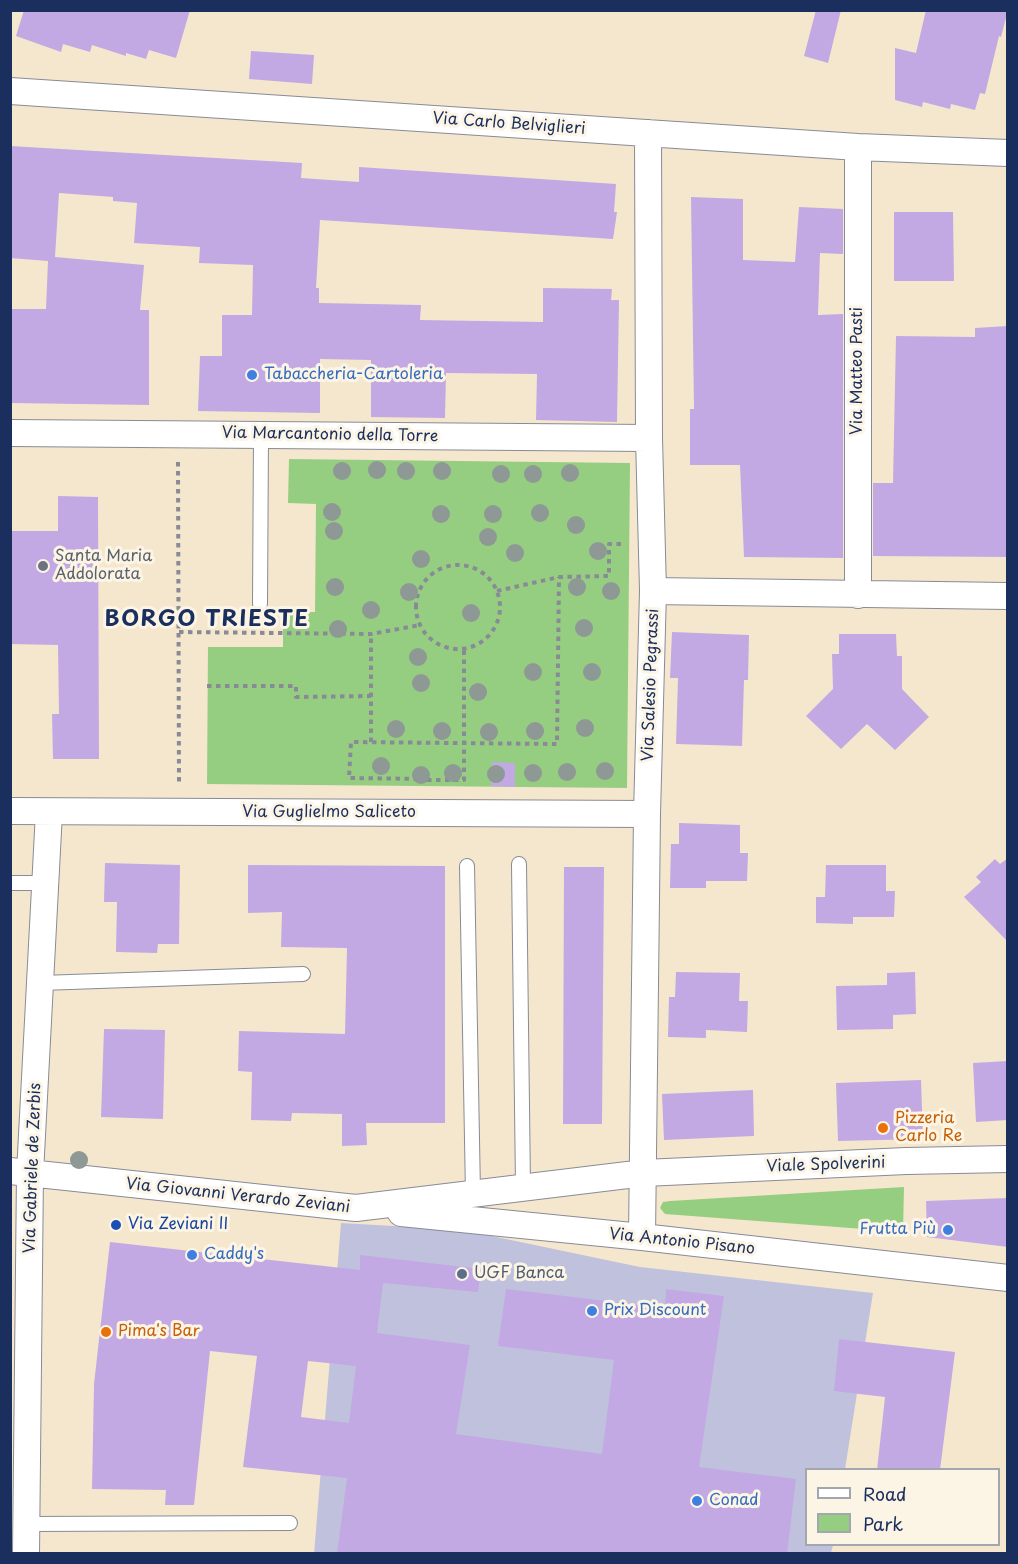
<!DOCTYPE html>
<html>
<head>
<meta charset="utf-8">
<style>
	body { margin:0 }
	#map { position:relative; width:1018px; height:1564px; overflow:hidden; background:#f5e7cd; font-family:"Playpen Sans",sans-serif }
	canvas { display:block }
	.frame { position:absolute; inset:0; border:12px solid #1b2f5e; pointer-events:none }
	.legend { position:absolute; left:805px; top:1468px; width:195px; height:78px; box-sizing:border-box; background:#fcf5e5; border:2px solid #a2a6af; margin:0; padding:8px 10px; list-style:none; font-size:18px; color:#1b2f5e }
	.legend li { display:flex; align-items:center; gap:12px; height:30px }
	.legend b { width:30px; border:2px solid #a2a6af }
</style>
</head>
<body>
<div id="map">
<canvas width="1018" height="1564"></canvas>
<div class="frame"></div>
<ul class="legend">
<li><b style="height:8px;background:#fff"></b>Road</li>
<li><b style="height:16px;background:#96ce81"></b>Park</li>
</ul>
</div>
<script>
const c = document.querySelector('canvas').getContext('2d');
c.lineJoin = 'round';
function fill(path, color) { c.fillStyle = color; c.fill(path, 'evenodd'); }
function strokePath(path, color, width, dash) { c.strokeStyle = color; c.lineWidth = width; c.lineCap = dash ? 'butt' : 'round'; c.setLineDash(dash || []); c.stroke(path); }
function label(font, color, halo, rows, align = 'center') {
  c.font = font + ' "Playpen Sans",sans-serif'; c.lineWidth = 6; c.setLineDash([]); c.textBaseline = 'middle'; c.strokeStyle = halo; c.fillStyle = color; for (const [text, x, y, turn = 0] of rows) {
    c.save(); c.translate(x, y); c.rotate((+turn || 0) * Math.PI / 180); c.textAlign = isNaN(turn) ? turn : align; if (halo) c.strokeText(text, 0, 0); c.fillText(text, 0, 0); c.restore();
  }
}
fill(new Path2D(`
	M341 1223 463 1230 640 1267 873 1293 845 1469 806 1470V1544L833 1545 831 1553 314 1554Z`), '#c0c2dd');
fill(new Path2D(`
	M289 459 630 463 627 788 207 784 208 647H283V612H315L316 504 288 503Z
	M904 1187 903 1232 665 1214 660 1208 663 1202 670 1201Z`), '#96ce81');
fill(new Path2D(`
	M24 10H190L176 58 149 50 146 59 126 53V56L92 45 90 52 63 44 61 52 16 36Z
	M816 10H841L828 63 804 56Z
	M926 10H1008L1001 37 999 36 985 94 980 93 975 110 951 104 950 109 923 102 922 107 895 100V48L916 53Z
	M251 51 314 55 312 84 249 79Z
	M10 146 302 163 301 178 359 182V167L616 184 614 212H617L613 239 320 220 316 288H319V303L421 305 420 320 543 322V288L612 289 611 300H619L617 422 536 420 537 374 446 373 445 418 371 417V360L320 359V413L198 411 200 356H222V315H252L253 265 199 263 200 247 134 243 137 203 113 201V197L59 193 55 257 144 265 140 310H149V405L10 403V309H46L48 261 10 258Z
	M691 197 743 199V260L795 262 799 207 843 209V254L820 253 818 315 843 314V558L744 557 740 465H690V409H694Z
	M894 212H953L954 281H894Z
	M1008 326V557L873 556V483H893L896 336 975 337V328Z
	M58 496 98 497 99 759H53L52 714H59L58 645 10 644V531H58Z
	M672 632 749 635 748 680H744L742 746 676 744 678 678H670Z
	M839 634H896L897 656H902V689L929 717 895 750 867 724 841 749 806 716 833 689 832 654H839Z
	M492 762 515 763V787L491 786Z
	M679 823 740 825V853H748L747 881H706V888H670L671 844H679Z
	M1008 858V942L964 897 981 882 976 877 995 859 1000 864Z
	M105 863 180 865 179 944H158L157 953 116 952 117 902H104Z
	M248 865 445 866V1123H366L367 1145 342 1146V1114L292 1113 291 1121 251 1120 252 1072 238 1071 239 1031 345 1034 347 948 281 947 282 912 248 913Z
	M826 865H886V891H895L894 917H853V924L816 923V897H825Z
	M564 867H604L602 1124H563Z
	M676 972 740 973 739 1001H748L747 1032 706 1030V1038L668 1037 669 997H675Z
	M915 972 916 1014 893 1015V1029L837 1030 836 986 887 985V973Z
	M104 1029 165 1030 163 1119 101 1117Z
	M1008 1061V1120L976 1122 973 1063Z
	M921 1080 923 1139 838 1141 836 1083Z
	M753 1090 754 1136 664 1140 662 1094Z
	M1008 1198V1247L927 1237 926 1201Z
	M110 1242 360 1270V1255L481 1269 478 1292 383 1283 377 1333 470 1345 456 1434 602 1454 614 1360 498 1346 506 1289 665 1308 666 1289 724 1296 699 1467 796 1479 787 1554H337L347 1478 243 1467 257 1356 210 1351 194 1505H165L166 1490 92 1489 94 1384ZM308 1361 356 1366 349 1423 301 1417Z
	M839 1339 955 1352 940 1470H877L885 1397 834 1391Z`), '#c2a9e3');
const service = new Path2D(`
	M260 604 261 435
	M519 864 523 1187
	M467 866 473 1194
	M10 883H45
	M41 983 303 974
	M27 1524 290 1523`);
const minor = new Path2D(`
	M10 91 858 147 1008 153
	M858 147V595
	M10 433 649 438
	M653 591 1008 596
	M10 811 647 814
	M10 1171 356 1208 644 1173 906 1161 1008 1159
	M401 1213 642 1237 1008 1278
	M642 1237 647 814 653 591 649 438 648 133
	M26 1554 30 1173 49 812`);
strokePath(service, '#888b96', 16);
strokePath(minor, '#888b96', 28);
strokePath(new Path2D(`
	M178 462 179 785
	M416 607a42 42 0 1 1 84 0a42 42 0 1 1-84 0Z
	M497 591 559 577 609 576V544H624
	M179 632 371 634 420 625
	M207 686H296V697L371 696
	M371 742V634
	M427 779 349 778 351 742 557 744 559 577
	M427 780H464V648`), '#888b96', 4, [4.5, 4.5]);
strokePath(service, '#fff', 14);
strokePath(minor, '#fff', 26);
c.fillStyle = '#8e9895';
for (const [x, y] of [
	[377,470],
	[342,471],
	[406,471],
	[442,471],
	[570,473],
	[501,474],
	[533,474],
	[332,512],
	[540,513],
	[441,514],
	[493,514],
	[576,525],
	[334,531],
	[488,537],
	[598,551],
	[515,553],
	[421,559],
	[335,587],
	[577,587],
	[611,591],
	[409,592],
	[371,610],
	[471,613],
	[584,628],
	[338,629],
	[418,657],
	[533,672],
	[592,672],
	[421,683],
	[478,692],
	[585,728],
	[396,729],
	[442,731],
	[535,731],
	[489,732],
	[381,766],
	[605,771],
	[567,772],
	[453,773],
	[533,773],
	[496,774],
	[421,775],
	[79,1160]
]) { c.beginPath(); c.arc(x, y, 9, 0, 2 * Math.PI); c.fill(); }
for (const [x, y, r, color] of [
	[252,375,6,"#3f7fe0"],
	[43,566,6,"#6b7280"],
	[883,1128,6,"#e8710a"],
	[116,1225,6,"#1a4fb4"],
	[948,1230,6,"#3f7fe0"],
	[192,1255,6,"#3f7fe0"],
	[462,1274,6,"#5c6f8a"],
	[592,1311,6,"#3f7fe0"],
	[106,1332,6,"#e8710a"],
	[697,1501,6,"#3f7fe0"]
]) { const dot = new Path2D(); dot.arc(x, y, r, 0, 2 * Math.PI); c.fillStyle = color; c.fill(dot); strokePath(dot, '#fcf5e5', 2); }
label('16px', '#1b2f5e', '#fcf5e5', [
	["Via Carlo Belviglieri",509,124,4],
	["Via Matteo Pasti",858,371,-90],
	["Via Marcantonio della Torre",330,435,1],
	["Via Salesio Pegrassi",651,685,-88],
	["Via Guglielmo Saliceto",329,813],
	["Viale Spolverini",826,1165,-2],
	["Via Gabriele de Zerbis",33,1168,-88],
	["Via Giovanni Verardo Zeviani",238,1196,6],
	["Via Antonio Pisano",682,1242,6]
]);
label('16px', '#366cbe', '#fcf5e5', [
	["Tabaccheria-Cartoleria",264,375],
	["Frutta Più",936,1230,"right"],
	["Caddy's",204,1255],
	["Prix Discount",604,1311],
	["Conad",709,1501]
], 'left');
label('16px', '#5b616d', '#fcf5e5', [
	["Santa Maria",55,557],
	["Addolorata",55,575]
], 'left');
label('16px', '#c56008', '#fcf5e5', [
	["Pizzeria",895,1119],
	["Carlo Re",895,1137],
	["Pima's Bar",118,1332]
], 'left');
label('16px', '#164399', '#fcf5e5', [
	["Via Zeviani II",128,1225]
], 'left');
label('16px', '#4e5e75', '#fcf5e5', [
	["UGF Banca",474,1274]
], 'left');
c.letterSpacing = '1.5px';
label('bold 22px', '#1b2f5e', '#fcf5e5', [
	["BORGO TRIESTE",207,620]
]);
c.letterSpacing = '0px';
</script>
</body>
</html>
